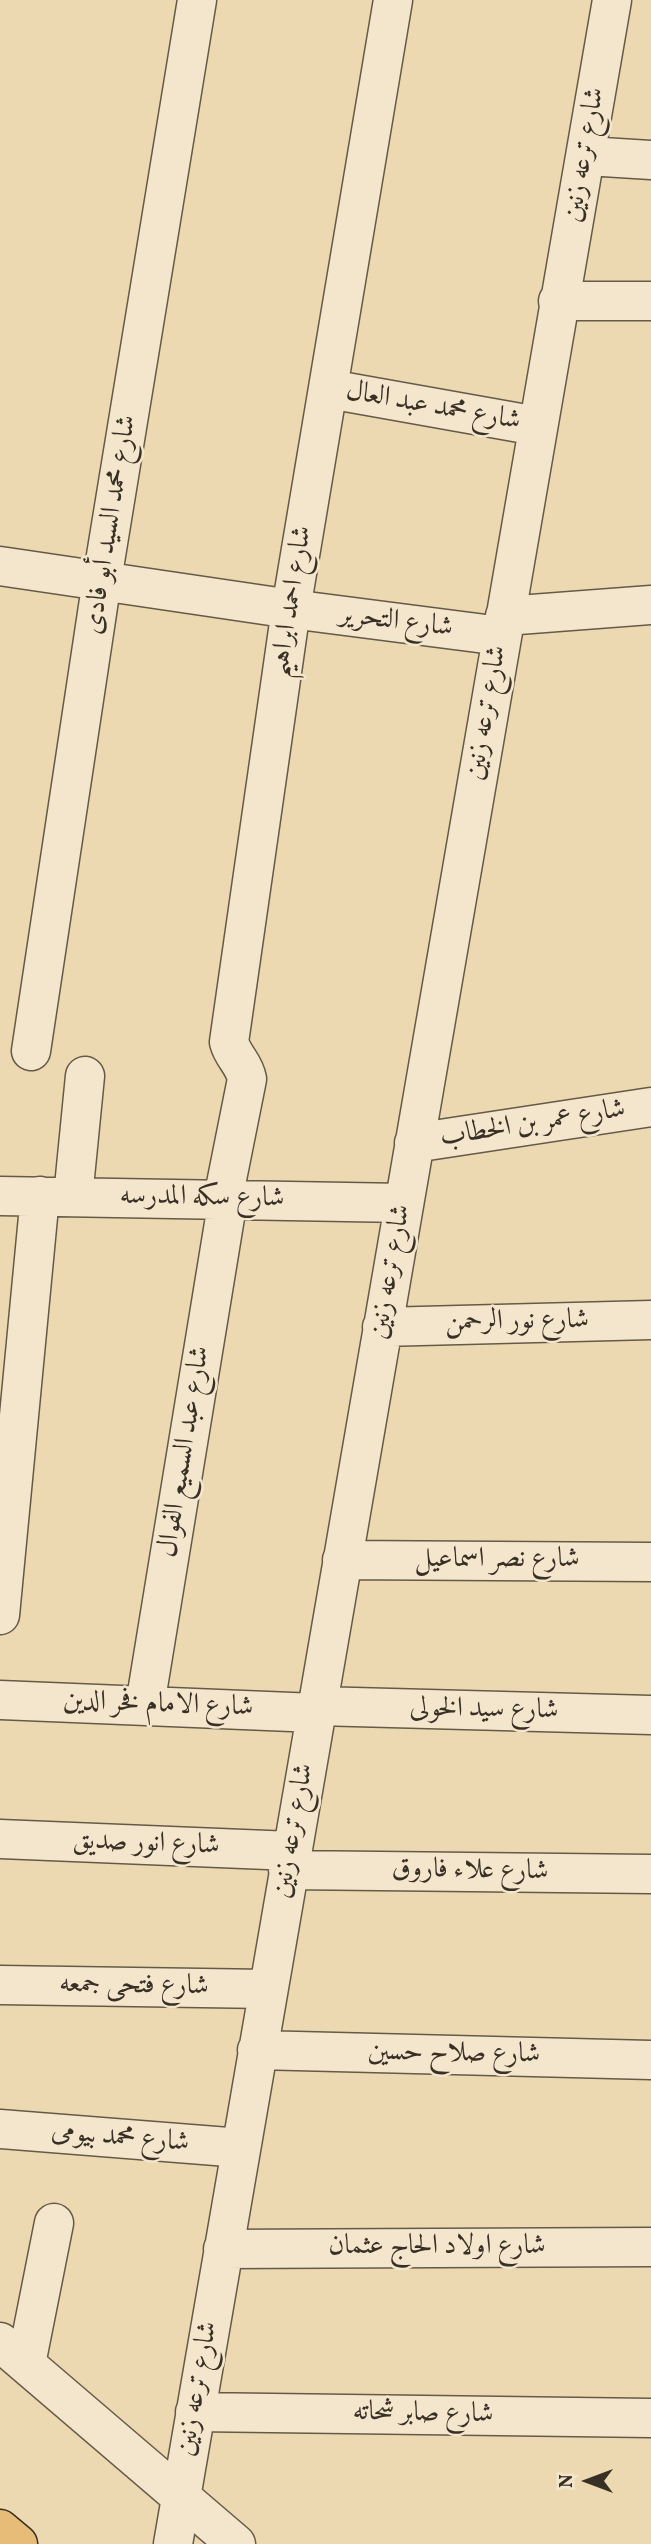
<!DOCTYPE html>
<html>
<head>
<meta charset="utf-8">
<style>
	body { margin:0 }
	#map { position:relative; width:651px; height:2544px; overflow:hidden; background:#edd9b1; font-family:Vollkorn,serif }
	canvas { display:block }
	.north { position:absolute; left:553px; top:2446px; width:70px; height:70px; -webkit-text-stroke:5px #f3e6cc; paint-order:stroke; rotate:270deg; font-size:19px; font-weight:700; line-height:28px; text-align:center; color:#382f25 }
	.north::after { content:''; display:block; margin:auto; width:24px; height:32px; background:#382f25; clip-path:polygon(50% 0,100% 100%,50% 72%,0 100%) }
</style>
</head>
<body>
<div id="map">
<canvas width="651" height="2544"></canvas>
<div class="north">N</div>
</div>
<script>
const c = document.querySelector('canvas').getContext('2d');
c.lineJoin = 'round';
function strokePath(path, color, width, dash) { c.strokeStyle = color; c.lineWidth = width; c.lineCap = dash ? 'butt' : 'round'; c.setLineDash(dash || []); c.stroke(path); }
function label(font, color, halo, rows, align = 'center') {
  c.font = font + ' Vollkorn,Amiri,serif'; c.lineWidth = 5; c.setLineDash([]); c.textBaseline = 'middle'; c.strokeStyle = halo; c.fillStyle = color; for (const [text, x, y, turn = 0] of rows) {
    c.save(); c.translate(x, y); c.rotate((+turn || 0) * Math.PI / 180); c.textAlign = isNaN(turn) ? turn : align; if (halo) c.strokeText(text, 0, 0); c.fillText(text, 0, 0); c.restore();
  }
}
const minor = new Path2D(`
	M587 156 651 160
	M558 301H651
	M329 389 537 426
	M0 566 291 609 501 636
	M505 616 651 605
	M31 1051 102 580 197 0
	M414 1143 651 1107
	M0 1196 404 1203
	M73 1197 85 1076
	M223 1199 247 1079C244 1063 233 1057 229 1042L291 609 393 0
	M382 1327 651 1320
	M342 1560 651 1562
	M0 1615 40 1196
	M0 1700 316 1713
	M145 1705 228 1199
	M317 1706 651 1715
	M0 1839 292 1851
	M288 1870 651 1874
	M0 1985 268 1989
	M257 2050 651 2060
	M0 2129 241 2148
	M223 2249 651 2247
	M0 2342 236 2544
	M26 2364 54 2223
	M195 2412 651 2418
	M173 2544 612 0`);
const highway = new Path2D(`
	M0 2529 18 2544`);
strokePath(minor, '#655a48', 41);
strokePath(highway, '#382f25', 41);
strokePath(minor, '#f3e6cc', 38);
strokePath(highway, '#e6bc78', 38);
label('28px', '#382f25', '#f3e6cc', [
	["شارع ترعه زنين",586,155,-80],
	["شارع محمد عبد العال",433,408,10],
	["شارع محمد السيد أبو فادى",112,525,-81],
	["شارع احمد ابراهيم",293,602,-81],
	["شارع التحرير",396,623,7],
	["شارع ترعه زنين",488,713,-80],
	["شارع عمر بن الخطاب",533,1125,-9],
	["شارع سكه المدرسه",202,1199,1],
	["شارع ترعه زنين",392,1272,-80],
	["شارع نور الرحمن",517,1323,-1],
	["شارع عبد السميع الفوال",186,1452,-81],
	["شارع نصر اسماعيل",497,1561],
	["شارع الامام فخر الدين",158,1706,2],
	["شارع سيد الخولى",484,1711,1],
	["شارع ترعه زنين",295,1831,-80],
	["شارع انور صديق",146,1845,2],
	["شارع علاء فاروق",470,1872,1],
	["شارع فتحى جمعه",134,1987,1],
	["شارع صلاح حسين",454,2055,1],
	["شارع محمد بيومى",120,2139,5],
	["شارع اولاد الحاج عثمان",437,2248],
	["شارع ترعه زنين",199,2389,-80],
	["شارع صابر شحاته",423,2415,1]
]);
</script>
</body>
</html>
